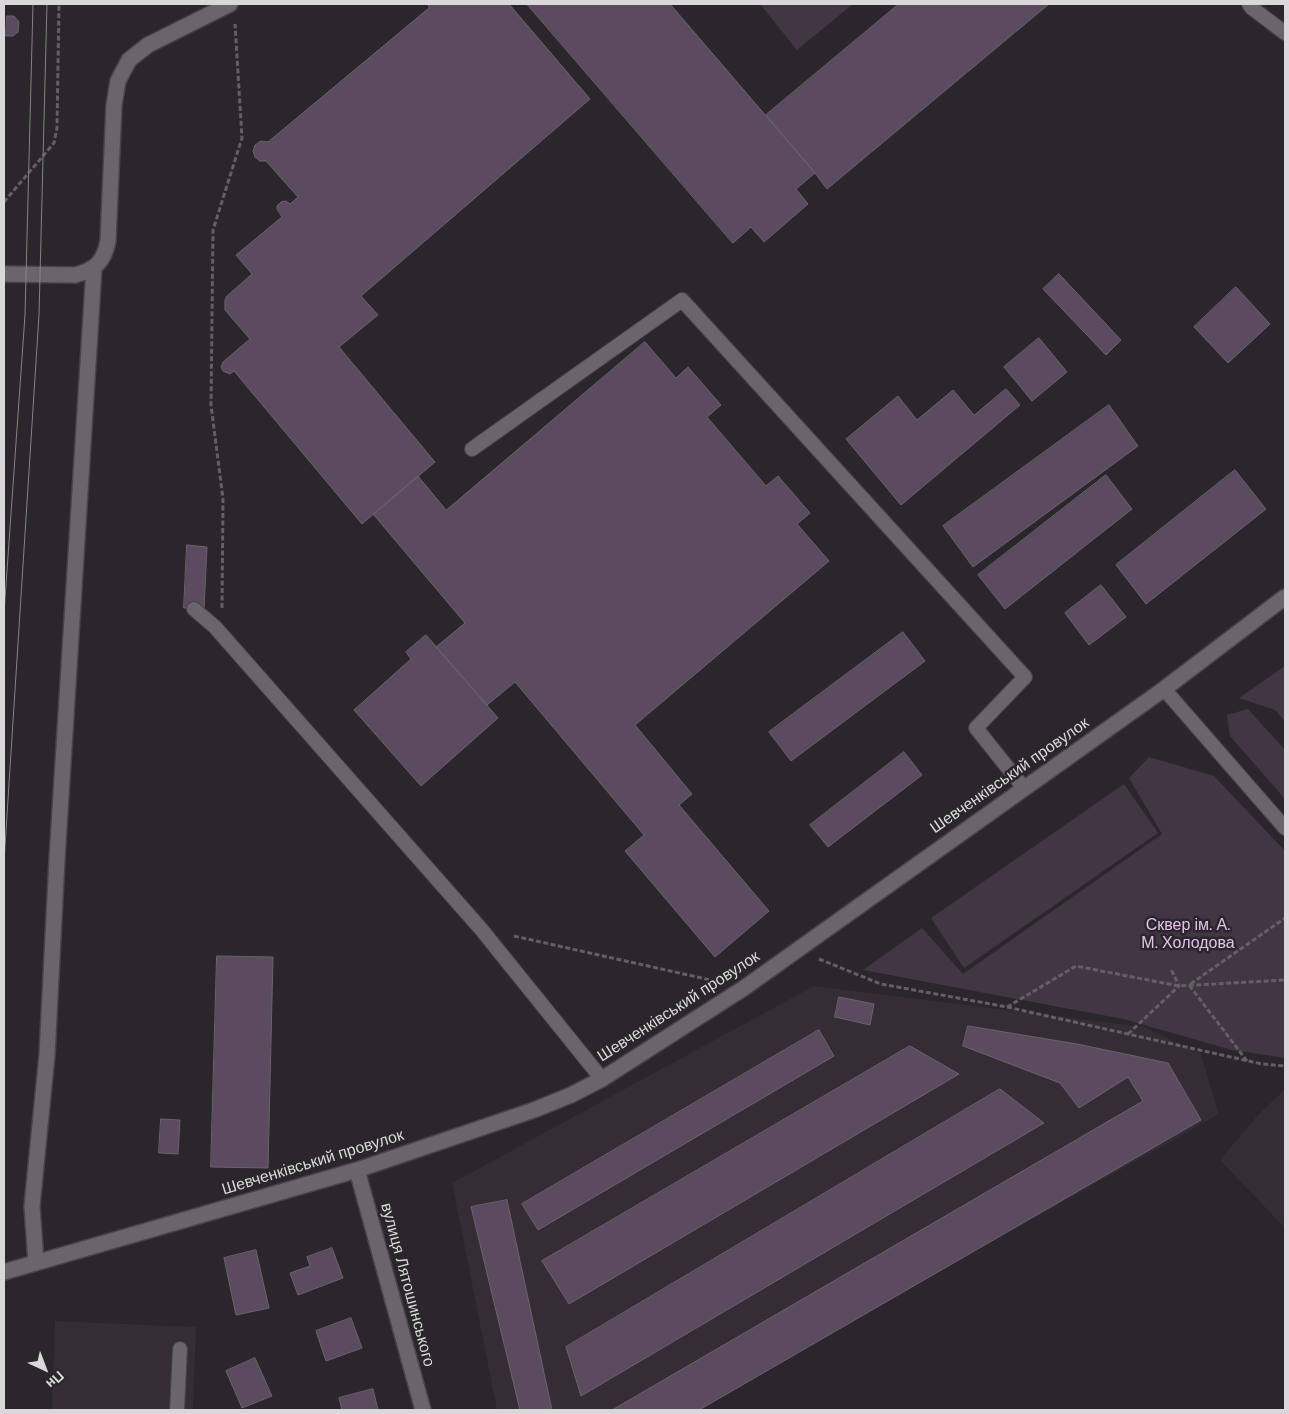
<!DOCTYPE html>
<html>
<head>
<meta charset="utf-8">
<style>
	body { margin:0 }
	#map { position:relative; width:1289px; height:1414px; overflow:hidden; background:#2a262b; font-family:"DM Sans",sans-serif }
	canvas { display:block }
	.frame { position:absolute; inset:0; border:5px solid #dad7db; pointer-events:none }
	.north { position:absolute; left:20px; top:1344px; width:50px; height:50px; -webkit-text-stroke:4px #2a262b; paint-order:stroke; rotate:137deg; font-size:14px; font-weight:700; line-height:20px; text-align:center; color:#dad7db }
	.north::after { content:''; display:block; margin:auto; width:18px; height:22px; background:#dad7db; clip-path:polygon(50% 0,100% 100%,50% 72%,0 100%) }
</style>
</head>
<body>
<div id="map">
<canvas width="1289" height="1414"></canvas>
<div class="frame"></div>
<div class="north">Пн</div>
</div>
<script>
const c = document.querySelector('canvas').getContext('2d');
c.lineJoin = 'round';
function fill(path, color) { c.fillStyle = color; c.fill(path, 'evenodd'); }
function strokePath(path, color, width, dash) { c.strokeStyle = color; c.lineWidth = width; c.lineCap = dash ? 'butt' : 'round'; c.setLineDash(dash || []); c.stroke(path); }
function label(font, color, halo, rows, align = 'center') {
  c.font = font + ' "DM Sans",sans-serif'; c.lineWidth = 5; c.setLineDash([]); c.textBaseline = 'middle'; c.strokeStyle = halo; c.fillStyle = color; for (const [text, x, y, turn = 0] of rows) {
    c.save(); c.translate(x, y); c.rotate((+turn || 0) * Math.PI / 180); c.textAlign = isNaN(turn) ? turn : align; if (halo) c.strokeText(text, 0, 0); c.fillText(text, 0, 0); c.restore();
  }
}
fill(new Path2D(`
	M814 986 1144 1027 1201 1054 1219 1114 694 1410H497L452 1183Z
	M1285 1089V1228L1220 1160 1257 1116Z
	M55 1321 196 1327 193 1410H52Z`), '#352c36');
fill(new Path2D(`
	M760 4H853L797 50Z
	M1285 666V721L1275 710 1239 698Z
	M1248 709 1285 750V799L1230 736 1227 715Z
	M1149 757 1214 776 1285 851V1058L1232 1050 1123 1019 863 970 922 928 963 974 1162 834 1129 778Z
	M1124 784 1158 833 964 968 931 918Z`), '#423644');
const building = new Path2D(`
	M428 4H509L590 99 361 296 378 315 339 347 435 462 362 524 234 371 230 374 223 371 221 367 223 362 250 339 225 310V300L227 296 252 274 236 255 282 217 277 209V206L281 202 286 201 290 204 298 197 266 161H260L255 157 253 151 255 145 261 141 268 142 429 8Z
	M527 4H670L815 173 796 189 808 204 764 242 751 227 733 243Z
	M899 4H1049L827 189 815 173 766 115Z
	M7 16H14L19 22 18 32 13 36H6Z
	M1059 274 1121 340 1106 355 1043 289Z
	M1236 287 1270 324 1228 363 1194 327Z
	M1039 338 1067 372 1032 401 1004 367Z
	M645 342 676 378 688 367 721 405 707 417 766 486 778 476 810 513 797 524 829 561 635 725 692 794 679 805 769 911 715 957 625 851 644 835 515 682 487 705 436 647 465 623 373 514 418 476 446 510Z
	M1006 389 1020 405 901 505 846 439 898 396 917 420 953 390 974 415Z
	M1109 405 1138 446 973 567 943 526Z
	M1235 470 1266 509 1146 604 1116 565Z
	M1106 475 1132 509 1005 609 978 575Z
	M187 545 207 547 204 609 184 608Z
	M1101 585 1126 617 1089 645 1065 613Z
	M903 632 925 661 791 761 769 732Z
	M426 635 498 718 421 786 354 710 411 659 406 652Z
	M904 752 922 775 828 847 810 825Z
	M217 956 273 957 268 1168 211 1167Z
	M839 997 874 1004 870 1025 835 1017Z
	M968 1026 1077 1044 1168 1063 1201 1120 699 1410H612L1143 1101 1128 1077 1079 1108 1060 1083 963 1046Z
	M819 1030 834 1056 538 1230 522 1204Z
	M910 1046 959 1074 569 1304 542 1261Z
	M1000 1089 1044 1123 581 1396 566 1347Z
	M161 1119 180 1120 178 1154 159 1153Z
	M507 1200 552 1410H520L471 1207Z
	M332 1248 343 1278 298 1295 290 1273 310 1266 307 1257Z
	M256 1250 269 1308 236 1315 224 1258Z
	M351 1318 362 1348 326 1361 316 1331Z
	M255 1358 272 1396 242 1408 226 1371Z
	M373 1389 378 1410H342L339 1398Z`);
fill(building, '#5c4a60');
strokePath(building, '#69646a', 1);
const lane = new Path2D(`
	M1249 4 1252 8 1285 33
	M472 449 682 300 1025 677 976 728 1024 788
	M194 609 215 627 481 929 602 1079
	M1164 689 1285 828
	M177 1410 180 1349`);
const street = new Path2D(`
	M4 274 75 275C95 270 104 262 108 241L114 105 118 81 129 60 148 45 230 4
	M357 1170 423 1410
	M36 1263 32 1206 47 1055 57 859 94 268
	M4 1272 357 1170 534 1110 571 1095 602 1079 744 988 1164 689 1285 597`);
strokePath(lane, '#474348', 16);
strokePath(street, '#474348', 18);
strokePath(new Path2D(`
	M4 202 54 143 57 128 59 4
	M222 608 223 499 211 405 213 230 242 138 235 24
	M514 936 715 981
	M819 959 881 984 1007 1007 1262 1064 1285 1066
	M1007 1007 1076 966 1179 986 1285 980
	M1128 1034 1179 986 1171 969
	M1247 1061 1189 985 1285 918`), '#635f64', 3, [5, 2.5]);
strokePath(lane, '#6a656b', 14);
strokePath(street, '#6a656b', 15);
strokePath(new Path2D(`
	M4 613 25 315 33 4
	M4 862 39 315 47 4`), '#868387', 1);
label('16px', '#dad7db', '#2a262b', [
	["Шевченківський провулок",1010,776,-35],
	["Шевченківський провулок",679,1007,-33],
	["Шевченківський провулок",313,1163,-17],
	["вулиця Лятошинського",407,1285,75]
]);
label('16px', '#e5c0ec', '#2a262b', [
	["Сквер ім. А.",1188,926],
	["М. Холодова",1188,944]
]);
</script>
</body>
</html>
